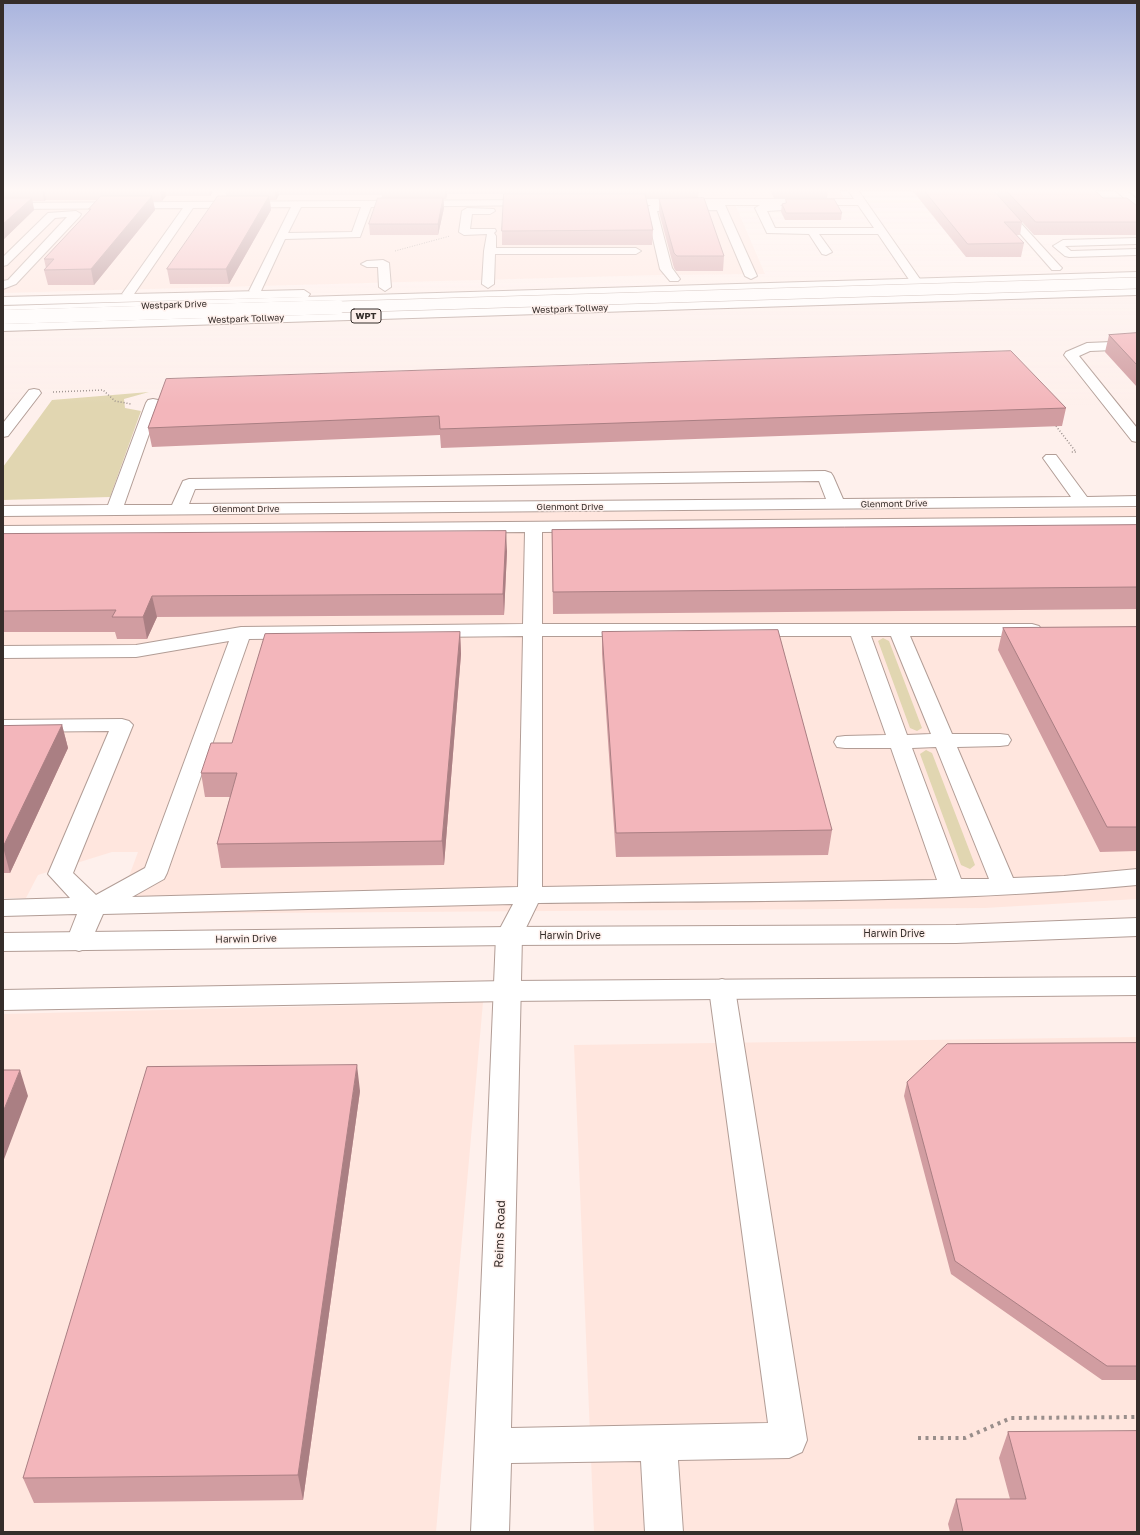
<!DOCTYPE html>
<html>
<head>
<meta charset="utf-8">
<style>
	body { margin:0 }
	#map { position:relative; width:1140px; height:1535px; overflow:hidden; background:#fef0ec; font-family:"Golos Text",sans-serif }
	canvas { display:block }
	.frame { position:absolute; inset:0; border:4px solid #352d2a; pointer-events:none }
</style>
</head>
<body>
<div id="map">
<canvas width="1140" height="1535"></canvas>
<div class="frame"></div>
</div>
<script>
const c = document.querySelector('canvas').getContext('2d');
c.lineJoin = 'round';
function fill(path, color) { c.fillStyle = color; c.fill(path, 'evenodd'); }
function strokePath(path, color, width, dash) { c.strokeStyle = color; c.lineWidth = width; c.lineCap = dash ? 'butt' : 'round'; c.setLineDash(dash || []); c.stroke(path); }
function label(font, color, halo, rows, align = 'center') {
  c.font = font + ' "Golos Text",sans-serif'; c.lineWidth = 3; c.setLineDash([]); c.textBaseline = 'middle'; c.strokeStyle = halo; c.fillStyle = color; for (const [text, x, y, turn = 0] of rows) {
    c.save(); c.translate(x, y); c.rotate((+turn || 0) * Math.PI / 180); c.textAlign = isNaN(turn) ? turn : align; if (halo) c.strokeText(text, 0, 0); c.fillText(text, 0, 0); c.restore();
  }
}
fill(new Path2D(`
	M3 190H839L847 203 735 204 765 274 661 275 3 293Z
	M1137 508V899L985 908 115 914 138 852H112L38 875 26 898H3V516Z
	M483 1002 436 1532H3V1014Z
	M1137 1037V1532H594L574 1045Z`), '#ffe6de');
fill(new Path2D(`
	M149 392 124 399 125 408 141 411 110 497 3 500V467L52 400Z
	M883 638 889 641 922 728 917 731 910 728 878 641Z
	M926 750 932 753 975 865 970 869 961 865 920 754Z`), '#e1d6b1');
const minor = new Path2D(`
	M848 190H858L922 282 920 284H912L878 234H819L832 252 826 255 822 254 809 234 767 233 755 208 760 205H725L757 276 751 279 745 276 717 210 657 211 672 268 680 279 678 281H670L660 269 646 208 651 205H616L611 202 616 199H854ZM780 205H858L874 228H775L767 211 784 210 785 208Z
	M982 190H1021L1016 193 994 194 1060 266 1062 268 1060 270H1052Z
	M1115 190H1126L1137 199V207L1133 206Z
	M534 200 539 203 538 205 371 207 360 237 285 239 261 291 255 295 249 291 291 207 193 208 132 297 128 298 122 294 183 208 3 209V203ZM301 207H361L352 232 288 233Z
	M467 208 494 209 495 211 490 214H472L470 229H495L496 231 494 233 496 236V248H636L641 251 636 254H495L494 284 488 288 482 284 484 251 487 234 464 235 459 232 462 211Z
	M76 211 81 214 80 216 16 284 3 289V281L8 280 67 217 55 218 7 265 3 266V257L48 213Z
	M1137 238V244L1065 246 1071 251 1137 249V255L1069 257 1065 256 1053 246 1063 240Z
	M383 260 389 263 391 287 385 291 379 287 378 267H367L361 264 367 261Z
	M1137 341V349L1090 351 1079 356 1137 428V442L1132 441 1064 355 1066 352 1087 343Z
	M34 389 39 390 41 393 8 436 3 437V423L29 390Z
	M153 399 158 400 160 403 124 505H172L183 481 189 479 825 471 831 473 833 476 843 499 1071 497 1043 458 1046 455H1056L1087 497 1137 496V506L3 516V506L108 505 146 403 148 400ZM819 481 826 499 189 504 195 489Z
	M1137 517V527L542 532V624H1032L1039 626 1042 630 1039 634 1032 636H910L952 734H1000L1008 735 1011 740 1008 745 1000 746 957 747 1013 878 1064 876 1137 869V885C939 904 738 900 538 903L522 936 511 1428 768 1423 709 989 713 982 722 979 731 982 735 989 807 1440 802 1452 789 1458 678 1460 683 1532H645L641 1461 511 1463 509 1532H471L496 936 513 904 103 914 88 948 79 951 70 948 66 942 77 914 3 916V900L70 898 48 874 109 731 3 732V720L122 719 129 721 133 725 73 873 96 895 145 868 229 641 136 657 3 658V646L136 645 241 627 523 624 525 532 3 536V526ZM523 636 518 887 132 897 164 879 167 873 249 639ZM542 636H851L886 735 845 736 837 737 834 742 837 747 845 748H891L937 880 542 887ZM871 636H891L931 734 907 735ZM936 747 989 879H961L912 748Z`);
const major = new Path2D(`
	M1137 272V278L3 314V306Z
	M1137 918V936L956 943 509 945 3 951V933L509 927 956 925Z
	M1137 977V995L508 1001 3 1010V990L508 981Z`);
const highway = new Path2D(`
	M1137 287V295L3 331V323Z
	M304 290 310 294 308 297 3 305V297Z
	M189 300H238L244 304 238 308 185 307 183 304Z`);
strokePath(minor, '#b29d96', 2);
strokePath(major, '#b29d96', 2);
strokePath(highway, '#b29d96', 2);
strokePath(new Path2D(`
	M395 251 450 236`), '#998e8b', 1, [1, 1.5]);
strokePath(new Path2D(`
	M53 392 103 390 115 401 131 404
	M1056 426 1076 452H1071`), '#998e8b', 1.5, [1, 2]);
strokePath(new Path2D(`
	M918 1438H965L1011 1418 1137 1417`), '#998e8b', 4, [3, 4.5]);
fill(minor, '#fff');
fill(major, '#fff');
fill(highway, '#fff');
const highwayBridgeFar1 = new Path2D(`
	M304 308 1137 283`);
const highwayBridge = new Path2D(`
	M3 317 338 307`);
strokePath(highwayBridgeFar1, '#b29d96', 12, []);
strokePath(highwayBridge, '#b29d96', 14, []);
strokePath(highwayBridgeFar1, '#fff', 11);
strokePath(highwayBridge, '#fff', 14);
fill(new Path2D(`
	M3 190H214L210 196H166L162 201H153L155 210 94 285H48L44 270 46 268 44 259 89 211V209L97 200H46L44 201H32L34 210 3 240Z
	M225 190H828L827 198H774L770 190 699 191 698 198 724 256 723 271H676L674 268 659 212V199L677 198H646L653 230 652 245H502V231L505 194H447L446 199H444V208L438 235H370L369 224 382 198V195H279L276 200H270L271 210 229 284H170L167 269 226 196Z
	M912 190H993L997 195 998 190H1094L1103 198 1137 206V235H1034L1022 222 1020 235H1016L1024 243 1021 257H966Z
	M782 204 842 213 841 220H785L781 212Z
	M1137 333V387L1105 352 1109 335Z
	M166 379 1066 408 1062 426 441 448 440 435 152 447 148 428Z
	M1137 525V609L553 614 552 530Z
	M3 534 507 551 504 615 157 617 147 639H117L115 632H3Z
	M1137 627V851L1100 852 998 650 1003 628Z
	M460 632 461 654 444 865 221 868 217 844 230 797H205L201 773Z
	M602 632 832 830 828 855 616 857 602 654Z
	M62 725 68 748 10 873H3V726Z
	M1137 1043V1380H1102L951 1274 904 1096 907 1082Z
	M360 1091 303 1500 34 1503 23 1478Z
	M1008 1432 1137 1532H950L948 1524 956 1499H1010L999 1458Z`), '#d19da1');
fill(new Path2D(`
	M42 190H44L46 200 44 201Z
	M160 190H165L166 196 162 201Z
	M209 190H214L210 196Z
	M275 190H279V195L276 200Z
	M445 190H447V194L446 199Z
	M152 196 155 210 94 285 91 269Z
	M269 196 271 210 229 284 226 269Z
	M32 198 34 210 3 240V224Z
	M443 198 444 208 438 235V224Z
	M506 531 507 551 504 615 503 594Z
	M152 596 157 617 147 639 143 617Z
	M460 632 461 654 444 865 442 841Z
	M62 725 68 748 10 873 3 847Z
	M357 1065 360 1091 303 1500 298 1475Z
	M20 1070 28 1096 3 1162V1112Z`), '#aa7f83');
const building = new Path2D(`
	M924 190H993L1022 222H1004L1024 243 968 244Z
	M1006 190H1094L1103 198H1127L1137 206V222H1036Z
	M504 194H645L653 230 502 231Z
	M101 196H152L91 269 44 270 54 259H44L91 209H89Z
	M218 196H269L226 269H167Z
	M3 198H32L3 224Z
	M378 198H443L438 224H369Z
	M704 198 724 256H677L674 253 659 199Z
	M786 199H834L842 213H786L782 204 786 203Z
	M1137 333V365L1109 335Z
	M1011 351 1066 408 440 429 439 416 148 428 166 379Z
	M1137 525V587L553 592 552 530Z
	M506 531 503 594 152 596 143 617H112L116 610 3 611V534Z
	M1137 627V827H1107L1003 628Z
	M778 630 832 830 616 833 602 632Z
	M460 632 442 841 217 844 237 773H201L211 743H232L265 634Z
	M62 725 3 847V726Z
	M1137 1043V1366H1107L955 1261 907 1082 947 1044Z
	M357 1065 298 1475 23 1478 147 1067Z
	M3 1070H20L3 1112Z
	M1137 1431V1532H963L956 1499H1026L1008 1432Z`);
fill(building, '#f3b6bb');
strokePath(building, '#aa7f83', 1);
const sky = c.createLinearGradient(0, 0, 0, 405);
sky.addColorStop(0, '#a9b4de');
sky.addColorStop(0.47, '#fff8f6');
sky.addColorStop(1, '#fff8f600');
c.fillStyle = sky;
c.fillRect(0, 0, 1140, 405);
label('9px', '#352d2a', '#fef0ec', [
	["Westpark Drive",174,305,-2],
	["Westpark Tollway",570,309,-2],
	["Westpark Tollway",246,319,-2],
	["Glenmont Drive",894,504,-1],
	["Glenmont Drive",570,507],
	["Glenmont Drive",246,509]
]);
for (const [x, y, w] of [
	[366,316,30]
]) { const box = new Path2D(); box.roundRect(x - w / 2, y - 7, w, 14, 3); c.fillStyle = '#fef0ec'; c.fill(box); strokePath(box, '#352d2a', 1); }
label('bold 9px', '#352d2a', null, [
	["WPT",366,316]
]);
label('10px', '#352d2a', '#fef0ec', [
	["Harwin Drive",894,934],
	["Harwin Drive",570,936],
	["Harwin Drive",246,939,-1]
]);
label('12px', '#352d2a', '#fef0ec', [
	["Reims Road",500,1234,-88]
]);
</script>
</body>
</html>
